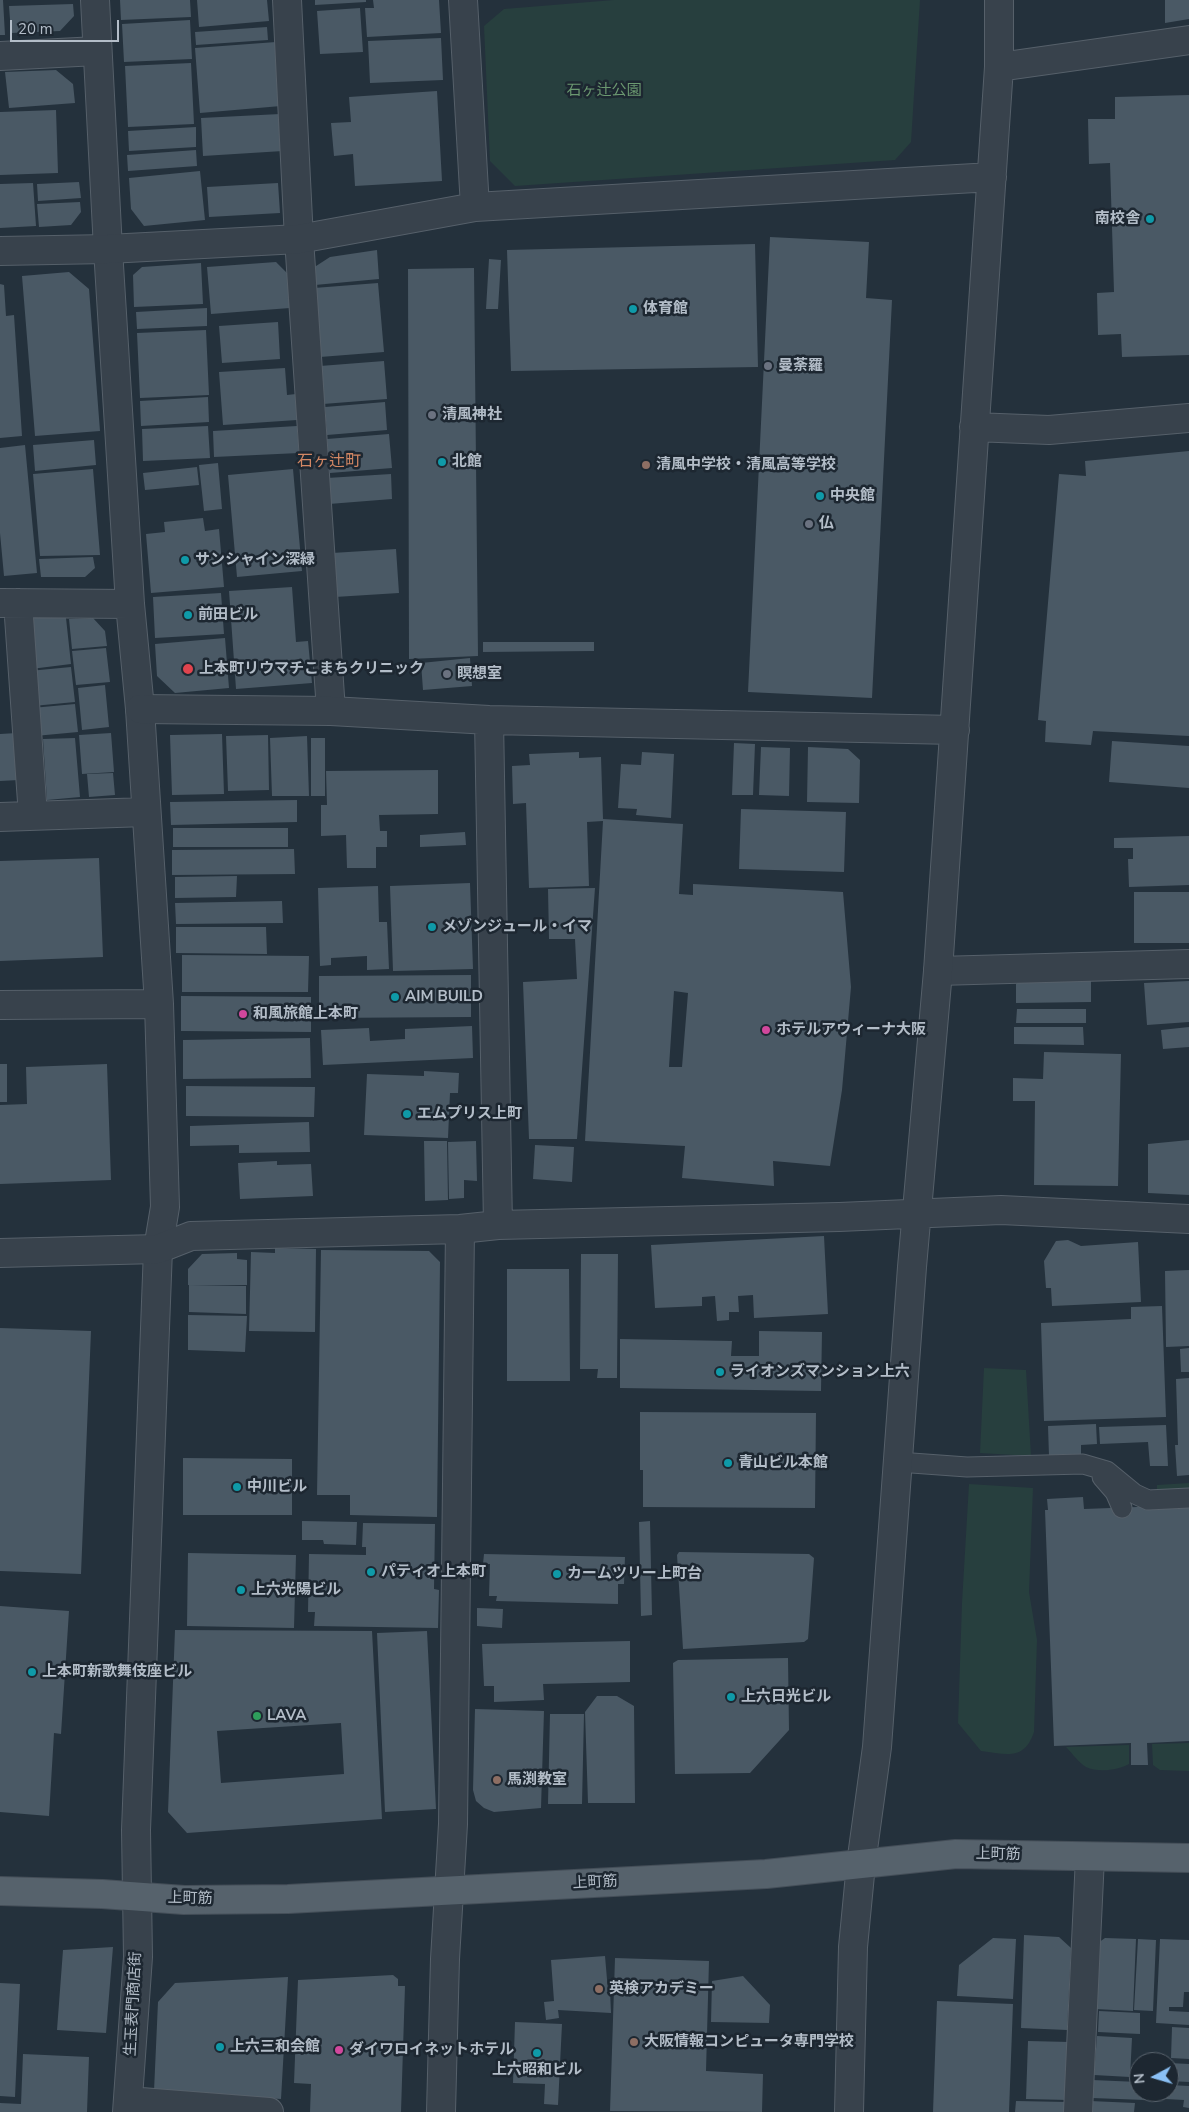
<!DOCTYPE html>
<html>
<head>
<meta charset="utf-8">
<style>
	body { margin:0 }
	#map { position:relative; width:1189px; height:2112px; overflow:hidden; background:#24313c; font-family:"Nunito Sans",sans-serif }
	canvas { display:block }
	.north { position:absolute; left:1129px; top:2052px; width:50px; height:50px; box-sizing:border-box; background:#1d2731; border:1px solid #59636d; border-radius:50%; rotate:264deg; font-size:14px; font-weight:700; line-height:20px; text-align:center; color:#b3bdc8 }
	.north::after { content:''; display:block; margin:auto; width:18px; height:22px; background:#8ac0f5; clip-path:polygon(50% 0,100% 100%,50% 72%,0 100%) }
	.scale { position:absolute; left:10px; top:20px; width:109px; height:22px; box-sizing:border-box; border:2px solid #b3bdc8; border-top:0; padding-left:6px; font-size:15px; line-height:18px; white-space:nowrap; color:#b3bdc8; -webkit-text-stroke:4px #1d2731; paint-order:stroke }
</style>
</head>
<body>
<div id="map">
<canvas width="1189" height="2112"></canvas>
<div class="north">N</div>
<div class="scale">20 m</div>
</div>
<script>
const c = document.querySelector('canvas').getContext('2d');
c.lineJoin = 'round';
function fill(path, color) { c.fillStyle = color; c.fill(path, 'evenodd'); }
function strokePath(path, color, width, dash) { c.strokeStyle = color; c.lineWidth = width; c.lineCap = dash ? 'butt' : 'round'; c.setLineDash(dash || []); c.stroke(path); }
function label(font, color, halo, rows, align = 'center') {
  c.font = font + ' "Nunito Sans","Noto Sans JP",sans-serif'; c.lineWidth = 5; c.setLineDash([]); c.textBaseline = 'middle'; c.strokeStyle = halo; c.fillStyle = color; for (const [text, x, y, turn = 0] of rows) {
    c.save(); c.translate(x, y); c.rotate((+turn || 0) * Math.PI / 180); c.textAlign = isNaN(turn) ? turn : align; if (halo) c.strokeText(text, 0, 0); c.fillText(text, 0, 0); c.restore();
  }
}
fill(new Path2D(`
	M614 0H920L911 142 895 160 515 186 490 161 484 26 504 9Z
	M984 1368 1026 1370 1031 1456 980 1453Z
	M1189 1483V1489L1157 1490V1485Z
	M969 1484 1033 1488 1029 1592 1037 1640 1034 1732C1024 1761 1007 1754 981 1751L958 1723 962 1603Z
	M1189 1743V1771L1160 1770 1153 1765 1152 1744Z
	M1129 1745V1764C1119 1770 1098 1773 1086 1767 1079 1763 1072 1753 1066 1747Z`), '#273f3e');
fill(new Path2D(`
	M0 0H3L5 35H0Z
	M120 0H190L191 17 121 20Z
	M197 0H267L269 21 199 27Z
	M315 0H366V2L315 5Z
	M373 0H439L441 33 367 37 365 8H374Z
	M1165 0H1189V19L1165 23Z
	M73 4 74 16 60 31 11 33 9 6Z
	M360 8 363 52 320 54 317 11Z
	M190 20 192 59 124 62 122 24Z
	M267 27 268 40 196 45 195 32Z
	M441 38 443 80 370 83 368 41Z
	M276 42 281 106 200 113 195 48Z
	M191 63 194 124 128 127 125 66Z
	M56 70 73 84 75 103 9 108 5 72Z
	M437 91 442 181 355 186 353 154 334 156 331 123 351 122 349 97Z
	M1189 95V355L1122 357 1121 334 1098 335 1097 293 1114 292 1110 163 1089 164 1088 119H1115V97Z
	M56 110 58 173 0 175V112Z
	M280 114 283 151 203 156 201 118Z
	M196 127V147L129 151 128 131Z
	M196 150 197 166 128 171 127 155Z
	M200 171 205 220 144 226 131 209 129 178Z
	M79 182 81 198 38 201 37 184Z
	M33 183 36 226 0 228V184Z
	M278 183 280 213 209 217 207 187Z
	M80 202 81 212 71 225 39 227 37 204Z
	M770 237 869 242 866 298 892 300 872 698 748 692Z
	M755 244 758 367 511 371 507 250Z
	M377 250 379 279 315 285 313 268 330 257Z
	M489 259 501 260 498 309H486Z
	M276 262 288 274 290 308 211 314 207 267Z
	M201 263 203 304 134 307 133 275 142 267Z
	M474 268 478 656 409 659 408 269Z
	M69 272 89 289 100 431 35 436 22 276Z
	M378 283 384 352 320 357 314 288Z
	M0 284 4 285 6 316 14 315 22 436 0 438Z
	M207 308V326L137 329 136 312Z
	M278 322 280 359 222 363 219 326Z
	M206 330 209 395 140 398 137 333Z
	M384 361 387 399 323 404 320 366Z
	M285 368 287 395 296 394 297 420 223 425 219 372Z
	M208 397 209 422 141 426 140 401Z
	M385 402 387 430 327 435 325 407Z
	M208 426 210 458 143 461 142 429Z
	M297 426 299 453 214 457 213 431Z
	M389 434 392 468 330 473 327 439Z
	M94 440 96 465 35 471 33 445Z
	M25 445 37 573 4 576 0 533V448Z
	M1189 451V736L1093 731 1091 745 1045 742 1046 721 1038 720 1059 474 1086 476 1085 461Z
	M218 463 222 509 204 511 199 465Z
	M197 467 199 485 145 490 143 473Z
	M93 469 100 555 40 556 33 474Z
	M293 469 302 571 237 577 228 475Z
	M391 474 392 499 329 504 327 478Z
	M203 518 205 531 219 529 224 587 151 593 146 534 165 532 164 522Z
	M396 549 399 593 335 597 332 553Z
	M93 557 95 568 85 577H41L39 559Z
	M292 587 296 642 308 641 312 683 236 689 229 591Z
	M221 593 224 634 155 638 153 597Z
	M36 616 66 618 71 664 31 669 28 625Z
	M93 618 105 631 107 646 72 649 69 619Z
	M225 638 229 688 175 693 157 676 155 644Z
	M483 642H594V651L483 652Z
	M106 648 110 682 76 685 72 651Z
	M470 658 472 686 423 690 421 663Z
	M71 667 75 702 33 706 29 671Z
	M105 685 109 727 82 730 78 688Z
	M75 704 78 732 35 736 32 708Z
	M17 733 19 780 0 781V734Z
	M111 733 114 772 82 774 79 735Z
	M222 734 224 794 172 795 170 735Z
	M268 735 269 790 228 791 226 736Z
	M307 736 309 796H272L270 738Z
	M75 738 80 797 47 800 43 739Z
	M311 738H325V796H311Z
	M1112 741 1189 746V788L1109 782Z
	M734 743 755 744 753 795H732Z
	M761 747 790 748 789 796 759 795Z
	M808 747 848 749 860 760 859 803 807 802Z
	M579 752V758L601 757 603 819 683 824 679 894 693 895V884L843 892 851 987 842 1090 830 1166 773 1161 774 1186 682 1178 685 1146 585 1141 603 821 587 822 589 886 529 888 526 803 513 804 512 766 530 765 529 754ZM674 991 688 993 682 1067H669Z
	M642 752 674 754 671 818 636 815 637 809 618 808 621 764 641 765Z
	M438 770V814L379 815 380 831H387V847H376V868H347L346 835 321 836V805H327L326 771Z
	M113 773 115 795 89 797 87 774Z
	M297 800V822L171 825 170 802Z
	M741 809 846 812 844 872 739 869Z
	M173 828H288V847H173Z
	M465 832 466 845 420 847V835Z
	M1189 836V885L1129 887 1128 859H1133V848H1114V838Z
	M294 849 295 874 172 875V850Z
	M99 858 103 957 0 961V861Z
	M237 876 236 897 175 898V877Z
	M470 883 473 969 393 971 390 886Z
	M378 886 379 922H387L389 969 367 970V956L331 958V965L320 966 318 888Z
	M595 888 577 1139H529L523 982 577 979 575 939H549L548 889Z
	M1134 892H1189V943H1134Z
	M282 901 283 923 176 924 175 903Z
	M176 927H266L267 954 176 953Z
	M182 955 309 956 308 992H182Z
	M471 975V1017L319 1018V976Z
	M1091 976V1002L1016 1003V984L1026 977Z
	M1189 981V1022L1147 1025 1144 983Z
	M181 996 311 997V1032L181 1031Z
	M1017 1009H1086V1023H1016Z
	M472 1026 473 1058 323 1065 321 1030 369 1028 370 1041 405 1039V1029Z
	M1014 1027H1083L1084 1045 1014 1044Z
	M1189 1027V1047L1163 1049 1161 1030Z
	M310 1038 311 1078 183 1079V1040Z
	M1044 1052 1121 1054 1118 1186 1034 1185 1035 1101H1013V1078L1043 1079Z
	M0 1064H7V1102H0Z
	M107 1064 111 1180 0 1184V1105L27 1104 26 1067Z
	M424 1071 459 1073 458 1093H450L448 1138 364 1135 367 1074 424 1076Z
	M186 1086 315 1087 314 1117 186 1116Z
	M309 1122 310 1152 239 1153V1145L190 1146V1126Z
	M1189 1140V1195L1148 1193V1144Z
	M424 1141H447L448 1200 425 1201Z
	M476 1141 477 1181 464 1180V1198L449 1199 448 1142Z
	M535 1145 574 1147 572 1182 533 1179Z
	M277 1161V1165L311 1164 313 1196 240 1199 238 1163Z
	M824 1236 828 1314 754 1318 753 1295 738 1296 739 1312H729V1320L717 1321 715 1296 702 1297V1306L655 1308 651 1245Z
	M1068 1240 1081 1246 1138 1242 1141 1302 1052 1306 1051 1288H1046L1044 1261 1056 1241Z
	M275 1248 316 1249 315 1332 249 1331 251 1252 275 1253Z
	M321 1250 429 1251 440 1262 437 1517 350 1515V1495H317Z
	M237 1253V1259L247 1260V1285H188V1269L202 1254Z
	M581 1254H618L617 1378H597L598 1369H580Z
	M507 1269H569L570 1381H507Z
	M1189 1270V1346L1166 1347 1165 1271Z
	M189 1285 246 1286V1314L189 1312Z
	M1162 1306 1166 1417 1044 1421 1041 1323 1131 1319V1307Z
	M188 1315 247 1316 245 1352 188 1350Z
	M0 1328 91 1331 81 1574 0 1571Z
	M759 1331 822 1332 821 1391 620 1388V1339L732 1341 731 1356H759Z
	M1189 1348V1372H1181L1180 1349Z
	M1189 1378V1475L1177 1476 1175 1445H1178L1176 1379Z
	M640 1412 816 1413 815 1508 643 1507V1470H640Z
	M1096 1424 1097 1444 1081 1445V1455L1049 1456 1048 1426Z
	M1166 1425 1168 1466H1150L1148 1442 1100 1444 1099 1427Z
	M183 1458 292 1459V1515H183Z
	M1083 1497 1084 1509 1189 1505V1741L1147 1743 1148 1765H1131V1743L1054 1746 1045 1510H1048L1047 1499Z
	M302 1521 357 1522 356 1545 324 1544 323 1540H302Z
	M650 1521 652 1615 641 1616 639 1522Z
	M363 1523 435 1524 434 1589 439 1590 438 1628 314 1626 315 1612H308L309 1554 366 1555V1547H362Z
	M679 1552 809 1554 814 1558 808 1639 804 1642 683 1649 677 1555Z
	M188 1553 296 1555 294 1628 187 1626Z
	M484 1554 625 1557 624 1584H618V1604L496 1601 497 1596H489L490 1564H483Z
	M0 1606 69 1611 61 1734 54 1733 49 1816 0 1812Z
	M477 1608 503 1609 502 1628 477 1626Z
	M175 1630 372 1631 382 1819 187 1833 168 1812ZM341 1723 344 1774 221 1783 217 1731Z
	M427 1631 436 1809 385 1812 377 1633Z
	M630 1641V1682L543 1684 544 1700 494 1702V1686H484L482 1644Z
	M788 1658 789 1730 750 1773 675 1774 673 1663 678 1660Z
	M597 1696H617L634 1706 635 1803H588L585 1712Z
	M475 1709 544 1711 541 1808 494 1812 484 1808 476 1801 473 1790Z
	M550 1714H584L582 1804H548Z
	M1024 1935 1059 1937 1071 1948 1067 2030 1021 2028Z
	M993 1938 1016 1939 1013 1999 957 1996 959 1965Z
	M1105 1938 1136 1939 1133 2011 1095 2009 1098 1943Z
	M1138 1939 1156 1940 1153 2011 1134 2010Z
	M1160 1939 1189 1940V1992H1184L1183 2007H1169V2011L1189 2012V2025L1156 2023Z
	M113 1947 106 2033 57 2030 63 1950Z
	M605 1956 608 1991 610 1990 611 2013 558 2010 559 2018 546 2020 544 2002 554 2001 551 1960Z
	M615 1958 709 1961 706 2071 763 2074 762 2112 610 2111Z
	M393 1975 398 1979V1986H405L401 2112H310L311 2084 294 2083 298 1980Z
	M743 1976 770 2005 769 2023 711 2022 712 1981Z
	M288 1977 281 2099 154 2091 158 2002 175 1983Z
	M0 1983 20 1984 15 2097 0 2096Z
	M937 2001 1013 2004 1009 2112H933Z
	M1099 2011 1140 2013V2034L1098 2032Z
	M515 2022 562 2024 558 2105 544 2104 545 2084 513 2083Z
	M1172 2027 1189 2028V2059L1171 2058Z
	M1097 2036 1132 2038 1130 2077 1094 2075Z
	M1028 2041 1070 2042 1068 2100 1026 2099Z
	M23 2054 89 2057 87 2112H0V2103L21 2104Z
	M1169 2063 1189 2064V2082L1169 2081Z
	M1092 2080 1139 2082V2092H1146L1145 2100 1092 2098Z
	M1169 2085 1189 2086V2108L1183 2107 1184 2100 1165 2099 1166 2092H1169Z
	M1016 2101 1067 2102V2112H1015Z
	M1090 2101 1135 2103 1134 2112H1090Z`), '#4a5965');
const service = new Path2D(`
	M898 1462 967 1467 1083 1464 1107 1471 1135 1494 1148 1500 1189 1498
	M1102 1477 1115 1492 1122 1508`);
const minor = new Path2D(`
	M95 0 108 249 130 604 140 709 159 1004 165 1207 158 1249 136 1830 138 1957 127 2112
	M287 0 299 239 331 711
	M0 56 97 51
	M1 603 130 604
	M18 603 33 816
	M0 817 146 812
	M938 971 1189 964
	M0 1005 159 1004
	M128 2101 269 2112
	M1078 2112 1090 1857`);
const tertiary = new Path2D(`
	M463 0 475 207
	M999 67 1189 40
	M0 251 108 249 299 239 475 207 992 177
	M974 427 1049 430 1189 418
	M140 709 331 711 489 720 955 730
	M489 720 498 1225
	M0 1253 158 1249 191 1236 460 1229 498 1225 839 1217 1001 1210 1189 1219
	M441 2112 445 1959 453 1824 460 1229
	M849 2112 853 1947 861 1864 877 1747 912 1267 938 971 999 67V0`);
const primary = new Path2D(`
	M0 1891 102 1894 184 1900 288 1899 766 1874 956 1854 1189 1858`);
strokePath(service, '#56606a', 21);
strokePath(minor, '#56606a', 30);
strokePath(tertiary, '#56606a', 30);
strokePath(primary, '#444e58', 30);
strokePath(service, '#38424c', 19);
strokePath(minor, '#38424c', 28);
strokePath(tertiary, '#38424c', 28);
strokePath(primary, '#56626c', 28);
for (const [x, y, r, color] of [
	[1150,219,5,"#0f9aa8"],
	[633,309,5,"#0f9aa8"],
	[768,366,5,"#6b7280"],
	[432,415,5,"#6b7280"],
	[442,462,5,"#0f9aa8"],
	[646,465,5,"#8d6e63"],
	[820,496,5,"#0f9aa8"],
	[809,524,5,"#6b7280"],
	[185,560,5,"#0f9aa8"],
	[188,615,5,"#0f9aa8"],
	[188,669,6,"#e0444e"],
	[447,674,5,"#6b7280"],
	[432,927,5,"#0f9aa8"],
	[395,997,5,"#0f9aa8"],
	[243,1014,5,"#d1479c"],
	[766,1030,5,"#d1479c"],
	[407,1114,5,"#0f9aa8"],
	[720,1372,5,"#0f9aa8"],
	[728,1463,5,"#0f9aa8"],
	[237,1487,5,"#0f9aa8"],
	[371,1572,5,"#0f9aa8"],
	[557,1574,5,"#0f9aa8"],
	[241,1590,5,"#0f9aa8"],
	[32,1672,5,"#0f9aa8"],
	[731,1697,5,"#0f9aa8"],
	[257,1716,5,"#2e9e5b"],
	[497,1780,5,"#8d6e63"],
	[599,1989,5,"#8d6e63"],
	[634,2042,5,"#8d6e63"],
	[220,2047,5,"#0f9aa8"],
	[339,2050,5,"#d1479c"],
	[537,2053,5,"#0f9aa8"]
]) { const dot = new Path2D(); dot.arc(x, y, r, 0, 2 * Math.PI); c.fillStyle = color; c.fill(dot); strokePath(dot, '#1d2731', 2); }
label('15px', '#6b9870', '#1d2731', [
	["石ヶ辻公園",604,91]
]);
label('bold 15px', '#b3bdc8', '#1d2731', [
	["南校舎",1140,219,"right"],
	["体育館",643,309],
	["曼荼羅",778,366],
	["清風神社",442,415],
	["北館",452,462],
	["清風中学校・清風高等学校",656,465],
	["中央館",830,496],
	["仏",819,524],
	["サンシャイン深緑",195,560],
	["前田ビル",198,615],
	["上本町リウマチこまちクリニック",199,669],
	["瞑想室",457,674],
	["メゾンジュール・イマ",442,927],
	["AIM BUILD",405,997],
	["和風旅館上本町",253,1014],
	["ホテルアウィーナ大阪",776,1030],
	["エムプリス上町",417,1114],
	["ライオンズマンション上六",730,1372],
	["青山ビル本館",738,1463],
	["中川ビル",247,1487],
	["パティオ上本町",381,1572],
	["カームツリー上町台",567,1574],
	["上六光陽ビル",251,1590],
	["上本町新歌舞伎座ビル",42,1672],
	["上六日光ビル",741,1697],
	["LAVA",267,1716],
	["馬渕教室",507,1780],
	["英検アカデミー",609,1989],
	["大阪情報コンピュータ専門学校",644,2042],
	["上六三和会館",230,2047],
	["ダイワロイネットホテル",349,2050],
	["上六昭和ビル",537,2070,"center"]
], 'left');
label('15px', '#b3bdc8', '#1d2731', [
	["上町筋",998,1855,1],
	["上町筋",595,1883,-3],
	["上町筋",190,1899,1],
	["生玉表門商店街",134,2004,-87]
]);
label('16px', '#d28764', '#1d2731', [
	["石ヶ辻町",329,462]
]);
</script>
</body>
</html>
